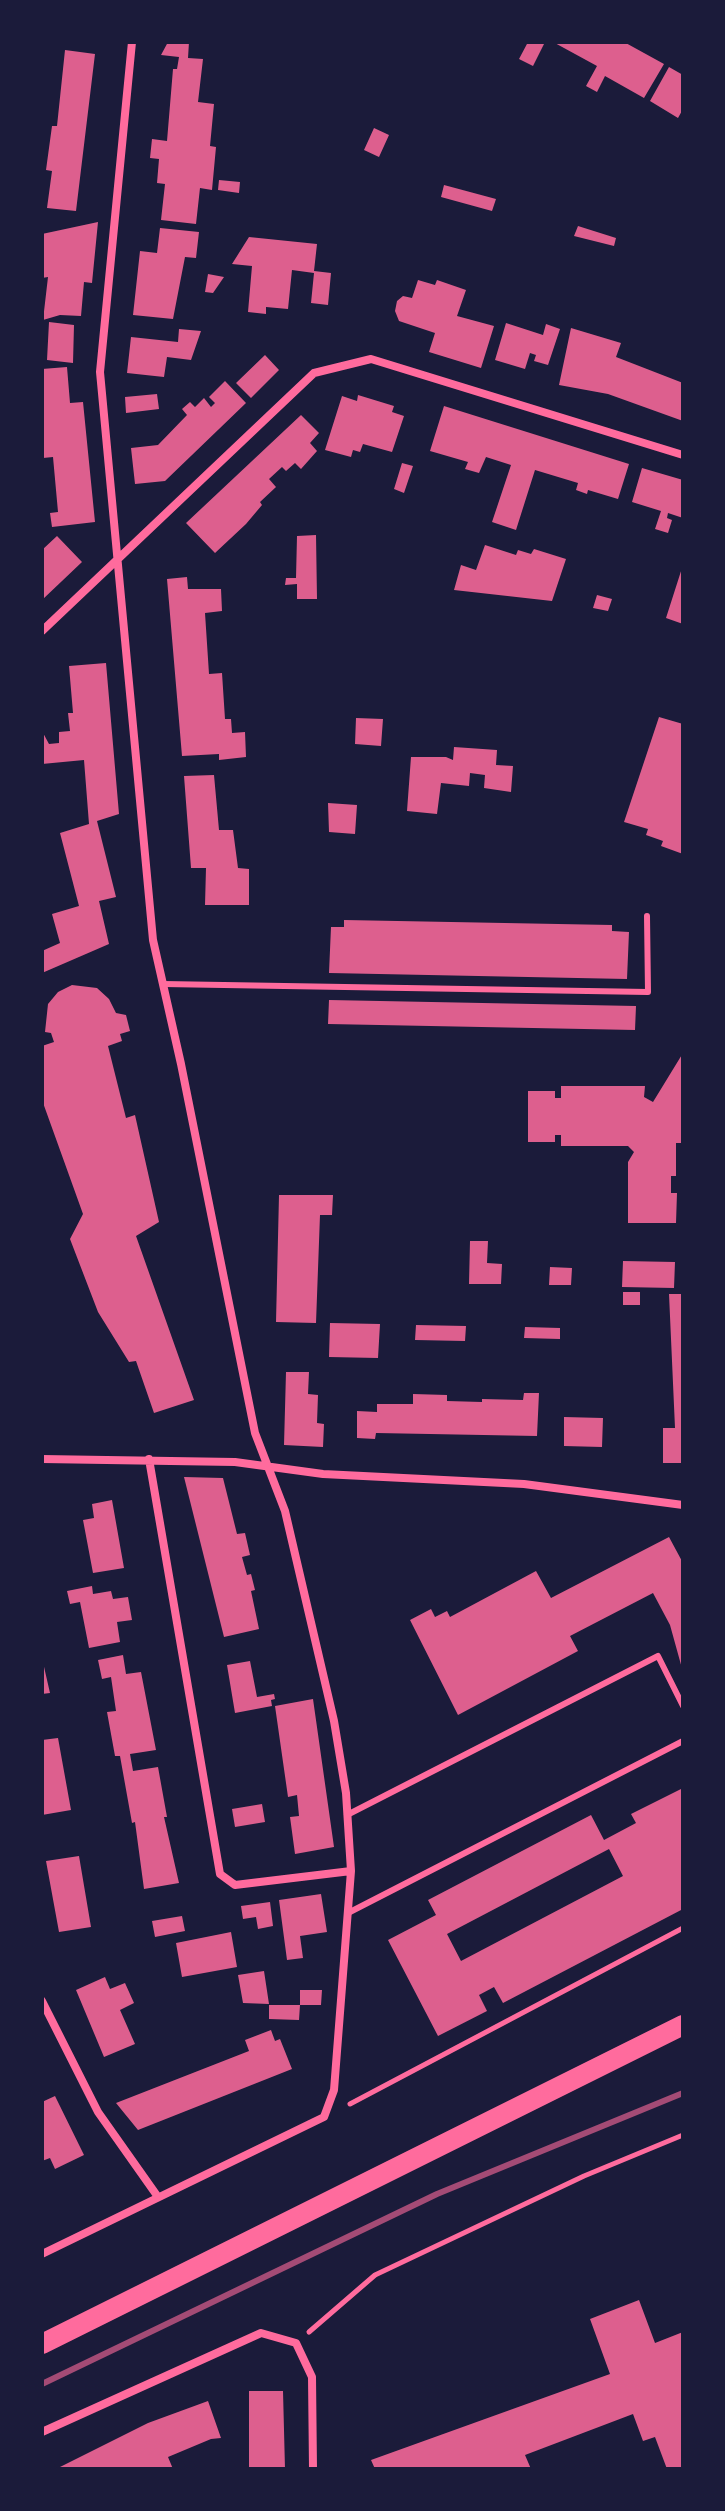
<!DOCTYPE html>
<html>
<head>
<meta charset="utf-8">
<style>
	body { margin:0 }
	#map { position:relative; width:725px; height:2511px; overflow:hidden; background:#1b1b3a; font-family:"Noto Sans",sans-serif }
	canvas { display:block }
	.frame { position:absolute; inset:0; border:44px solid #1b1b3a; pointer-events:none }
</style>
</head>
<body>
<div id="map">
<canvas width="725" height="2511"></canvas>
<div class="frame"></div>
</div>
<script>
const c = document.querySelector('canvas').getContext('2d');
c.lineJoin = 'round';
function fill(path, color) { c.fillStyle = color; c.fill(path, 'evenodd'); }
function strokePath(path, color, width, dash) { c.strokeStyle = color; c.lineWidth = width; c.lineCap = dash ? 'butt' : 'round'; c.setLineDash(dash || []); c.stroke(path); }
fill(new Path2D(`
	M168 42H189L188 58 203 59 198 102 214 104 210 146 216 147 212 190 200 188 196 224 161 220 165 184 157 183 159 159 150 158 152 139 167 141 173 69H177L179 57 161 55Z
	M528 42H545L533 66 519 59Z
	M553 42H624L664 64 644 98 605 76 597 92 586 86 597 66Z
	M65 50 95 54 76 211 47 208 52 171 46 170 52 126H57Z
	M669 67 683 75V109L678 118 650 101Z
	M374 128 389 135 379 157 364 150Z
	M219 180 240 182 239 193 218 190Z
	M444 185 496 199 492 211 441 197Z
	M98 222 92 283 84 282 81 316 60 315 43 320 48 277 42 278V234Z
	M578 226 616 238 614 246 574 236Z
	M160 228 199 232 196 258 185 257 173 319 133 315 140 251 157 253Z
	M249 237 317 244 314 271 331 273 328 305 311 303 314 273 292 270 288 309 266 307V314L248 312 252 266 232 264Z
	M208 274 224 277 213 293 205 292Z
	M418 280 435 285 437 280 466 290 457 316 494 326 481 368 429 352 435 333 399 321 395 311 397 301 403 296 412 298Z
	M49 322 74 325 73 363 47 360Z
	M506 323 543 335 546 324 560 329 548 365 534 361 536 355 530 353 525 369 495 360Z
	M571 328 621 343 616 357 683 383V421L608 394 559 385Z
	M179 329 201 331 191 360 167 357 164 377 127 373 131 337 178 342Z
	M265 355 279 370 251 398 236 383Z
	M67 367 70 403 83 402 95 522 52 527 50 513 58 512 53 457 43 458 42 449V369Z
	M225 381 246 403 165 481 135 484 131 448 158 445 187 415 182 409 190 402 195 407 204 398 211 407 215 403 209 397Z
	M157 394 159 409 126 413 125 397Z
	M358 395 394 406 392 412 404 416 392 452 363 444 360 452 353 450 351 457 325 450 342 396 357 401Z
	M444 406 629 464 618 499 588 490 587 494 576 490 578 483 535 470 516 530 492 522 511 465 486 457 479 473 465 469 468 462 430 451Z
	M301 415 319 433 310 443 317 451 301 469 295 463 286 471 282 467 269 479 276 487 260 502 262 505 246 524 215 553 186 523Z
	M402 463 413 466 404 493 394 489Z
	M642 468 683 480V518L668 513 667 518 672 520 668 533 655 529 661 511 632 502Z
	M316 535 317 599H297V584L285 585 286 578H296L297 536Z
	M57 536 82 562 42 600V550Z
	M485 545 516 555 518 550 531 554 534 549 566 559 552 601 454 590 461 565 476 570Z
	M682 568H683V624L666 618Z
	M187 577 188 589H221L222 611 205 613 209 674 222 673 225 719H231L232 733 245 732 246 757 219 760V754L182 756 167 579Z
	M597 595 612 599 608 611 593 608Z
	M106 663 119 814 97 821 116 897 99 901 109 944 42 973V951L60 943 52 914 79 906 60 833 89 824 84 760 42 764V731L49 744 59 743V732L70 731 68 713H73L69 666Z
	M659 717 683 724V854L661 846 663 841 646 835 648 829 624 822Z
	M356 718 383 719 381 746 355 744Z
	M454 747 497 750 496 765 513 766 511 792 484 788 485 775 470 773 469 786 441 783 437 814 407 811 411 757H446L453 760Z
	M214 775 219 830H233L238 868 249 869V905H205L206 868H191L184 776Z
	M328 803 357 805 355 834 329 832Z
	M344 920 612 925V931L629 932 627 979 329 973 331 927H344Z
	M72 985 97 988 109 999 116 1013 126 1015 130 1031 120 1034 122 1041 108 1046 126 1118 135 1115 159 1222 136 1236 194 1400 154 1413 136 1361 129 1362 98 1312 70 1239 83 1214 42 1100V1046L54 1042 51 1033 45 1032 48 1004 58 992Z
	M329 1000 636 1006 635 1030 328 1024Z
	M683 1053V1143H676V1176H671V1193H677L676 1223H628V1162L634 1152 628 1146H561V1135H555V1142H528V1091H555V1098H561V1086H645L644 1097 653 1102Z
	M279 1195H333L332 1215H320L316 1323 276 1322Z
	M470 1241H488L487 1263 502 1264 501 1284H469Z
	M623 1261 675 1262 674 1288 622 1287Z
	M550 1267 572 1268 571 1285H549Z
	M623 1292H640V1305H623Z
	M669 1294H683V1463H663V1428H675Z
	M330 1323 380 1324 378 1358 329 1357Z
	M416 1325 466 1326 465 1341 415 1340Z
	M525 1327 560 1328V1339L524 1338Z
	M286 1372H309L308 1394 318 1395 317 1423 324 1424 323 1447 284 1445Z
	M524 1393H539L537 1436 376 1433 375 1439 357 1438V1411L377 1412V1404H413V1394L447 1395V1401L482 1402V1399L523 1400Z
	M564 1417 603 1418 602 1447 564 1446Z
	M184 1477 223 1478 237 1534 245 1533 250 1555 242 1557 247 1575 251 1574 255 1590 251 1591 259 1629 224 1637Z
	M112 1500 124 1568 93 1573 83 1520 94 1518 92 1504Z
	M669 1537 683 1563V1672L670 1625 653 1593 570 1636 578 1651 458 1715 410 1620 431 1609 435 1617 447 1611 450 1617 536 1571 551 1598Z
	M92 1586 93 1594 111 1591 113 1599 128 1597 132 1620 117 1622 120 1642 89 1648 80 1602 70 1604 67 1591Z
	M123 1655 126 1674 141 1672 156 1750 130 1754 133 1771 158 1767 167 1817H164L179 1883 144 1889 135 1822 132 1823 120 1756H115L107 1712 116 1711 111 1677 102 1679 98 1660Z
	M42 1658 50 1693 42 1694Z
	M250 1661 257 1697 274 1694 275 1699 271 1700 272 1706 235 1713 227 1665Z
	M313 1699 334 1847 295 1854 290 1817 299 1816 297 1795 288 1797 275 1706Z
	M58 1738 71 1810 42 1815V1740Z
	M683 1788V1909L503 2003 494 1987 479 1995 487 2011 438 2036 388 1940 436 1915 428 1900 591 1815 604 1840 636 1823 631 1814ZM609 1849 623 1876 461 1961 447 1934Z
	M262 1804 265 1822 235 1827 232 1809Z
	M79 1856 91 1927 59 1932 46 1861Z
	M321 1894 327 1932 300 1936 303 1958 287 1960 279 1900Z
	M270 1902 273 1926 258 1929 256 1917 243 1919 241 1906Z
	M182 1916 185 1931 155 1937 152 1921Z
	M231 1932 237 1967 182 1977 176 1943Z
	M264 1971 269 2004 243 2003 238 1975Z
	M105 1977 110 1989 125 1983 134 2003 120 2010 135 2044 104 2057 76 1990Z
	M300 1990H322L321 2005H300Z
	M269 2005H300L299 2020 269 2019Z
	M271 2030 275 2041 280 2039 292 2069 138 2130 116 2103 249 2051 245 2040Z
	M55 2096 84 2155 55 2169 50 2158 42 2161V2102Z
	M639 2300 655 2343 683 2332V2469H667L655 2437 643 2441 633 2414 525 2455 531 2469H375L371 2460 610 2374 590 2319Z
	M249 2391H283L285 2469H249Z
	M208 2401 221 2438 211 2439 168 2457 173 2469H56L148 2423Z`), '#dd5f8e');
strokePath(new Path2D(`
	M350 2104 683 1928
	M309 2332 375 2275 584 2176 683 2135`), '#ff6b9d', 5);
strokePath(new Path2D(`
	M163 984 648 992 647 916
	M347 1815 658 1656 683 1706
	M348 1913 683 1741`), '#ff6b9d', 6);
strokePath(new Path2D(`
	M42 631 314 373 371 359 683 455
	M42 1459 235 1462 323 1474 524 1484 683 1505
	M149 1459 220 1874 235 1885 351 1871
	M42 2001 98 2112 158 2197
	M42 2254 324 2117 334 2090 351 1871 346 1793 334 1721 285 1511 255 1433 181 1064 153 940 100 372 132 42
	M42 2432 261 2333 296 2343 312 2377 313 2469`), '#ff6b9d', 8);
strokePath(new Path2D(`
	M42 2344 683 2025`), '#ff6b9d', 20);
strokePath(new Path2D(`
	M42 2384 437 2194 683 2093`), '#a44b75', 6);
</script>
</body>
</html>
